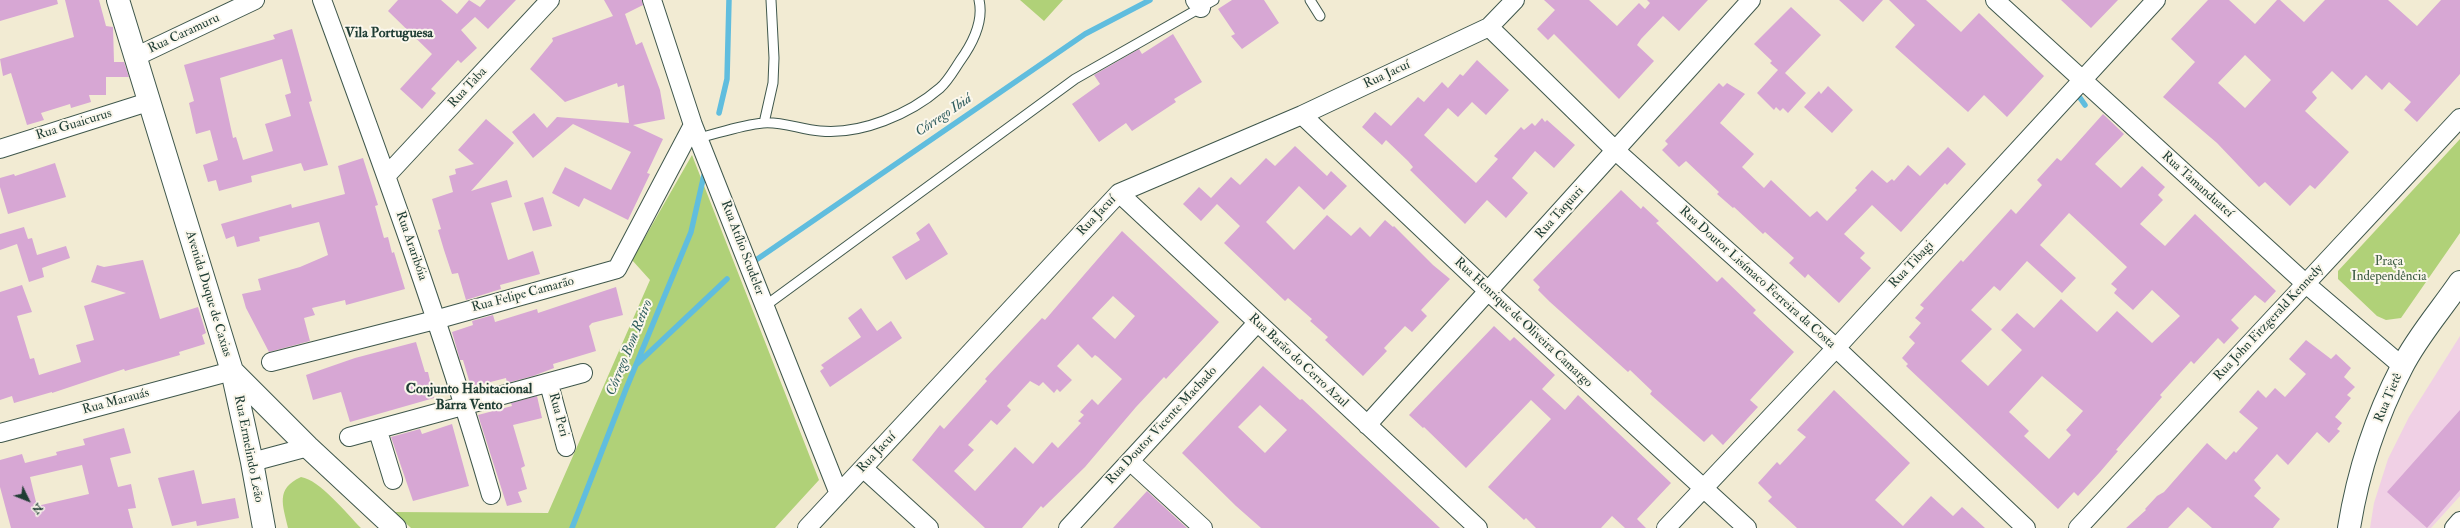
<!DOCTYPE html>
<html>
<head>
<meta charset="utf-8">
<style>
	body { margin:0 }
	#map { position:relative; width:2460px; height:528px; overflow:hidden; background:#f2ebd3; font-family:"IM FELL Double Pica",serif }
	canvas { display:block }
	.north { position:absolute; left:8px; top:480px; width:40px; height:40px; -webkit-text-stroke:3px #fbf7ec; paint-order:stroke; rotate:133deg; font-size:11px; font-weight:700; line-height:16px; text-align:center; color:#1f3d34 }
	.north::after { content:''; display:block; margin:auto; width:14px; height:18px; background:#1f3d34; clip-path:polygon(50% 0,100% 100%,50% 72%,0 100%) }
</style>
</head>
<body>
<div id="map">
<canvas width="2460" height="528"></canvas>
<div class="north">N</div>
</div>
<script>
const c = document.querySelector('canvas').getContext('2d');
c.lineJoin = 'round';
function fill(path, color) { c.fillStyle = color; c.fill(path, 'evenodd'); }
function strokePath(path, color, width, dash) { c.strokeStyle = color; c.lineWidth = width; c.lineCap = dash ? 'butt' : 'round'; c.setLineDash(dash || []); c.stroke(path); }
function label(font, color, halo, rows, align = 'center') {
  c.font = font + ' "IM FELL Double Pica",serif'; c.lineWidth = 4; c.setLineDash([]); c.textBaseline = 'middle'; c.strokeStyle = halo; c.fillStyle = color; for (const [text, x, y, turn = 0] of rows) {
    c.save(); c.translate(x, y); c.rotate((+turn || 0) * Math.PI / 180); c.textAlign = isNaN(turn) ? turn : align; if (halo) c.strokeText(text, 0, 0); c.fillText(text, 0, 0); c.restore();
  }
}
fill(new Path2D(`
	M2460 336V496L2431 528H2370L2374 503 2388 459 2409 417Z`), '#f0d0e5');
fill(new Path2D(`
	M1020 0H1063L1044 21Z
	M2460 139V233L2401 318 2386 320 2377 316 2338 279V271Z
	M692 155 819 480 775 528H411L394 512 548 513 650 280 632 260Z
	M301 477C320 480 347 514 361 528H288C283 505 275 489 301 477Z`), '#b0d178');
strokePath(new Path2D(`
	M2078 95 2085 105
	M719 113 727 79 729 0
	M756 260 1085 34 1150 0
	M637 364 727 279
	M572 528 626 389 691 232 704 175`), '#60bdde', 5.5);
fill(new Path2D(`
	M0 0H57L58 4 0 21Z
	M65 0H99L106 26 113 27 114 62H124L129 77H106V95H89L91 102 71 108 70 104 41 113 44 120 27 125 11 73 3 76 0 59 74 37Z
	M398 0H441L457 14 469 0 480 7 486 0H516L488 29 475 17 461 30 477 48 461 63 458 60 431 89 436 93 422 109 400 89 432 54 388 11Z
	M604 0H642L643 5 625 14 636 45 642 42 660 90 665 119 633 125 663 139 647 173 650 174 628 220 584 198 579 207 552 193 565 167 611 190 631 152 573 124 533 158 512 132 534 113 547 128 557 117 629 123 624 85 618 87 617 83 565 102 530 69 553 41 552 38 613 16Z
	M1232 0H1264L1279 23 1242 49 1231 36 1235 34 1218 9Z
	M1544 0H1589L1617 26 1639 3 1645 9 1650 3 1647 0H1708L1679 31 1663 16 1641 39 1637 45 1654 61 1619 99 1554 34 1548 40 1537 29 1555 10Z
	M1839 0H1883L1863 22Z
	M1889 0H1926L1961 32 1979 13 2044 76 2007 117 1984 95 1968 112 1895 47 1915 25Z
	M2061 0H2118L2091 28Z
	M2208 0H2229L2255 24 2277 0H2280L2304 22 2325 0H2388L2417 26 2441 0H2460V74L2417 122 2404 110 2411 102 2389 82 2382 90 2366 75 2352 90 2332 71 2312 92 2317 98 2305 111 2349 152 2315 189 2310 185 2290 206 2265 182 2259 187 2217 143 2163 97 2195 62 2171 39ZM2245 55 2271 80 2245 108 2218 83Z
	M1791 7 1821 35 1785 73 1806 93 1788 113 1783 108 1780 111 1776 107 1774 110 1757 93 1778 70 1770 63 1772 61 1754 44Z
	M292 29 312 101 309 102 328 165 304 171 301 163 251 176 252 182 219 191 216 180 208 182 203 165 218 160 210 130 196 134 189 103 194 101 184 65 275 39 273 35ZM282 59 291 93 285 95 291 116 265 124 273 151 243 160 236 137 233 138 220 78Z
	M1173 34 1202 82 1174 99 1176 102 1132 131 1126 123 1099 142 1072 104 1100 84 1094 75 1139 49 1142 54Z
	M1477 60 1509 90 1486 115 1472 102 1458 117 1448 108 1424 135 1476 183 1498 159 1494 156 1521 127 1524 130 1532 123 1535 126 1542 118 1545 122 1547 120 1575 145 1554 168 1535 151 1512 178 1528 193 1506 218 1487 200 1465 224 1410 170 1413 167 1408 161 1386 140 1382 145 1362 127 1375 112 1391 126 1418 97 1424 102 1442 82 1448 88 1460 74 1463 76Z
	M1719 83 1723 87 1727 83 1745 94 1720 123 1754 154 1742 167 1764 188 1771 180 1810 217 1817 211 1827 221 1857 190 1855 188 1872 170 1887 183 1892 179 1894 181 1908 165 1920 176 1948 147 1966 164 1947 185 1945 183 1901 232 1872 205 1844 234 1865 253 1860 258 1871 268 1839 303 1808 274 1805 278 1789 263 1794 258 1765 232 1763 234 1734 207 1733 208 1717 194 1719 192 1686 161 1679 167 1662 150 1668 144 1665 141Z
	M1828 86 1853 110 1832 133 1804 107 1819 91 1821 94Z
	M2103 114 2124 134 2095 164 2121 188 2142 166 2165 187 2158 195 2163 200 2140 224 2165 246 2195 214 2276 291 2265 303 2255 295 2231 320 2239 328 2224 344 2218 338 2194 364 2191 361 2160 395 2162 397 2116 450 2118 451 2100 472 2078 496 2074 492 2058 509 1906 366 1908 364 1902 358 1915 343 1909 337 1921 323 1915 318 1924 308 1920 305 1961 260 1963 262 2011 209 2016 214 2042 185 2037 180 2057 158 2061 161ZM2069 213 2127 267 2111 284 2117 289 2114 293 2133 310 2152 290 2180 316 2152 343 2117 311 2097 332 2061 299 2034 328 2017 313 2001 330 2022 350 1988 386 1961 361 1992 329 1971 310 1994 286 2000 291 2027 261 2062 293 2076 278 2040 245ZM2042 376 2083 411 2066 430 2071 435 2049 459 2024 436 2029 431 2009 412Z
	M486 119 514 143 471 191 507 180 512 197 491 203 508 260 533 251 540 274 500 285 501 289 466 300 458 273 452 274 444 250 438 230 441 229 432 199 453 192 449 176 456 174 455 169 474 164 458 150Z
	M1295 146 1327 176 1331 171 1347 186 1324 210 1299 186 1266 222 1294 250 1327 215 1351 236 1360 227 1370 237 1385 220 1393 227 1394 226 1433 265 1450 279 1421 310 1427 316 1412 332 1405 326 1384 348 1387 351 1363 376 1325 340 1328 337 1310 321 1312 319 1288 298 1285 301 1224 243 1240 226 1217 204 1201 221 1183 204 1199 187 1211 198 1231 177 1240 185 1266 158 1275 166Z
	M363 158 378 205 375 206 384 238 388 237 392 253 394 252 405 289 346 305 345 300 312 308 315 315 304 318 310 341 269 352 246 308 242 294 261 290 258 279 300 267 328 255 319 222 259 237 260 241 237 247 234 236 226 239 221 224 291 204 292 208 345 194 338 166Z
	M55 163 66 197 8 214 0 187V178L14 174 15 176Z
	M1621 190 1641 209 1643 206 1659 221 1656 223 1717 282 1722 277 1756 310 1753 313 1794 352 1750 400 1758 407 1723 445 1712 434 1704 442 1650 394 1652 391 1630 370 1628 372 1550 302 1538 290 1540 287 1533 280Z
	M543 197 552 226 533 231 524 203Z
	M929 223 948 254 906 280 892 257 920 240 916 233Z
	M24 227 28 239 32 238 37 255 66 246 70 258 42 268 44 277 29 282 17 244 0 250V234Z
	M1122 231 1219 322 1166 379 1164 377 1136 407 1085 467 1043 508 1041 506 1022 528H985L912 460 940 425 944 429 987 381 985 379 1023 338 1042 318 1045 320ZM1113 296 1135 316 1115 339 1092 318ZM1078 344 1092 358 1095 355 1098 357 1122 379 1098 405 1092 399 1080 412 1084 415 1078 421 1081 423 1058 448 1052 442 1033 464 1015 447 975 491 954 471 974 450 968 445 991 420 997 425 1011 410 1007 406 1030 381 1039 386 1043 382 1054 393 1057 389 1060 392 1072 380 1057 366Z
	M143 260 160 319 198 307 206 333 202 335 205 344 179 352 180 355 125 371 124 369 52 393V392L14 403 12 396 0 400V292L22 285 32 312 17 316 30 359 34 358 39 375 81 362 76 345 94 340 84 306 126 293 91 282 97 265 104 267Z
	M616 287 623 315 592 323 589 326 596 351 553 364 554 368 533 376 507 383 506 378 471 387 463 360H460L452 332 473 325 472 321 493 315 495 322 537 309 538 313Z
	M861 308 877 331 891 321 902 338 830 387 820 371 824 368 821 365 861 337 848 318Z
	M1494 326 1510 341 1514 337 1555 375 1542 389 1565 410 1578 395 1671 483 1637 519 1646 528H1625L1612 516 1601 528H1536L1526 518 1524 520 1488 487 1551 419 1531 400 1466 468 1424 427 1423 428 1409 415Z
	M2306 340 2331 359 2336 354 2351 368 2344 377 2355 387 2347 395 2351 398 2335 417 2342 423 2337 429 2340 431 2329 443 2317 432 2288 465 2277 454 2254 480 2261 488 2254 496 2280 519 2273 528H2212L2188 507 2168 528H2126L2146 510 2145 509 2157 496 2164 492 2207 443 2226 460 2234 451 2236 453 2258 428 2239 412 2258 390 2266 398 2275 388 2285 397 2306 374 2289 359Z
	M416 342 425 372H428L434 398 350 422 341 392 313 400 306 375 355 358Z
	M1263 366 1300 400 1302 399 1440 528H1261L1236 506 1182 453ZM1260 405 1287 430 1265 453 1238 427Z
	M1834 390 1910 463 1875 500 1903 526 1931 496 1953 516 1962 507 1985 528H1797L1768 501 1772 497 1758 483 1777 462 1780 465 1806 437 1797 430Z
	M537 396 542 418 513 425 525 466 521 468 527 489 518 492 522 502 507 506 478 415 512 406 511 403Z
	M2460 410V490L2427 528 2387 492Z
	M452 424 469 486 413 501 391 437 420 429 422 434Z
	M124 428 131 453 110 458 118 487 131 484 136 508 128 509 133 528H11L0 487V460L22 454 25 463 57 455 56 452 85 445 83 439ZM82 465 89 494 37 506 30 477Z
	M194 470 202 504 235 498 239 518 197 526 196 521 172 526 158 478Z
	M1147 491 1176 518 1187 528H1113Z`), '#d7a7d4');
const lane = new Path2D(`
	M1310 0 1320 16
	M764 123 773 83 774 58 771 0
	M698 138C719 133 742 125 763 123 781 121 802 130 820 131 861 135 910 114 940 88 948 81 954 70 960 61 973 43 984 22 979 0
	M765 306 1075 79 1214 0`);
const street = new Path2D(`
	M322 0C382 163 442 327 491 495
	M652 0 693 125 839 494
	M1195 0 1201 8
	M1995 0 2306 284 2402 366
	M1489 27 1616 151 1836 348 2026 528
	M135 57 255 0
	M1302 115 1489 292 1747 528
	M0 149 148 102
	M387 175 550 0
	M1119 193 1478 528
	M271 362 435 320 617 269 693 125
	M549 384 566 447
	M1367 425 1751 0
	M378 431 393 480
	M0 433 232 371
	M349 437 583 373
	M1130 461 1203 528
	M252 462 308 447
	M863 468 929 528
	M807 528 1119 193 1302 115 1489 27 1515 0
	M1068 528 1257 323
	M1666 528 1836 348 2156 0
	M2078 528 2460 118
	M2454 528 2460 521`);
const secondary = new Path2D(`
	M118 0 232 371 252 462 264 528
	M232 371 308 447 395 528
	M2349 528C2358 472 2376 417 2402 367 2417 337 2441 310 2460 282`);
strokePath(lane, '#3f574c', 11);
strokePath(street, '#3f574c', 20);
strokePath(secondary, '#3f574c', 24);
strokePath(lane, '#fff', 9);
strokePath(street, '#fff', 18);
strokePath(secondary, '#fff', 22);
label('13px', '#1f3d34', '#fbf7ec', [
	["Rua Caramuru",184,34,-25],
	["Rua Jacuí",1387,75,-25],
	["Rua Taba",468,88,-47],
	["Rua Guaicurus",74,125,-17],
	["Rua Tamanduateí",2197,185,42],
	["Rua Taquari",1560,213,-48],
	["Rua Jacuí",1097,216,-47],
	["Rua Araribóia",411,246,71],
	["Rua Atílio Scudeler",742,248,69],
	["Rua Tibagi",1912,265,-47],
	["Rua Doutor Lisímaco Ferreira da Costa",1757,278,42],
	["Avenida Duque de Caxias",208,294,73],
	["Rua Felipe Camarão",523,295,-15],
	["Rua Henrique de Oliveira Camargo",1523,323,43],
	["Rua John Fitzgerald Kennedy",2269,323,-47],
	["Rua Barão do Cerro Azul",1298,361,43],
	["Rua Tietê",2389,398,-67],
	["Rua Marauás",116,402,-15],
	["Rua Peri",558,415,75],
	["Rua Doutor Vicente Machado",1162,426,-47],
	["Rua Ermelindo Leão",248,449,79],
	["Rua Jacuí",877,453,-47]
]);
label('13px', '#3c5b42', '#fbf7ec', [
	["Praça",2389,262],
	["Independência",2389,277]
]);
label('bold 14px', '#1f3d34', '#fbf7ec', [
	["Vila Portuguesa",389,34],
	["Conjunto Habitacional",469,390],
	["Barra Vento",469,406]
]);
label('italic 14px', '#2f5d5e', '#fbf7ec', [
	["Córrego Ibiá",944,116,-34],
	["Córrego Bom Retiro",630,348,-68]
]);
</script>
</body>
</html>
